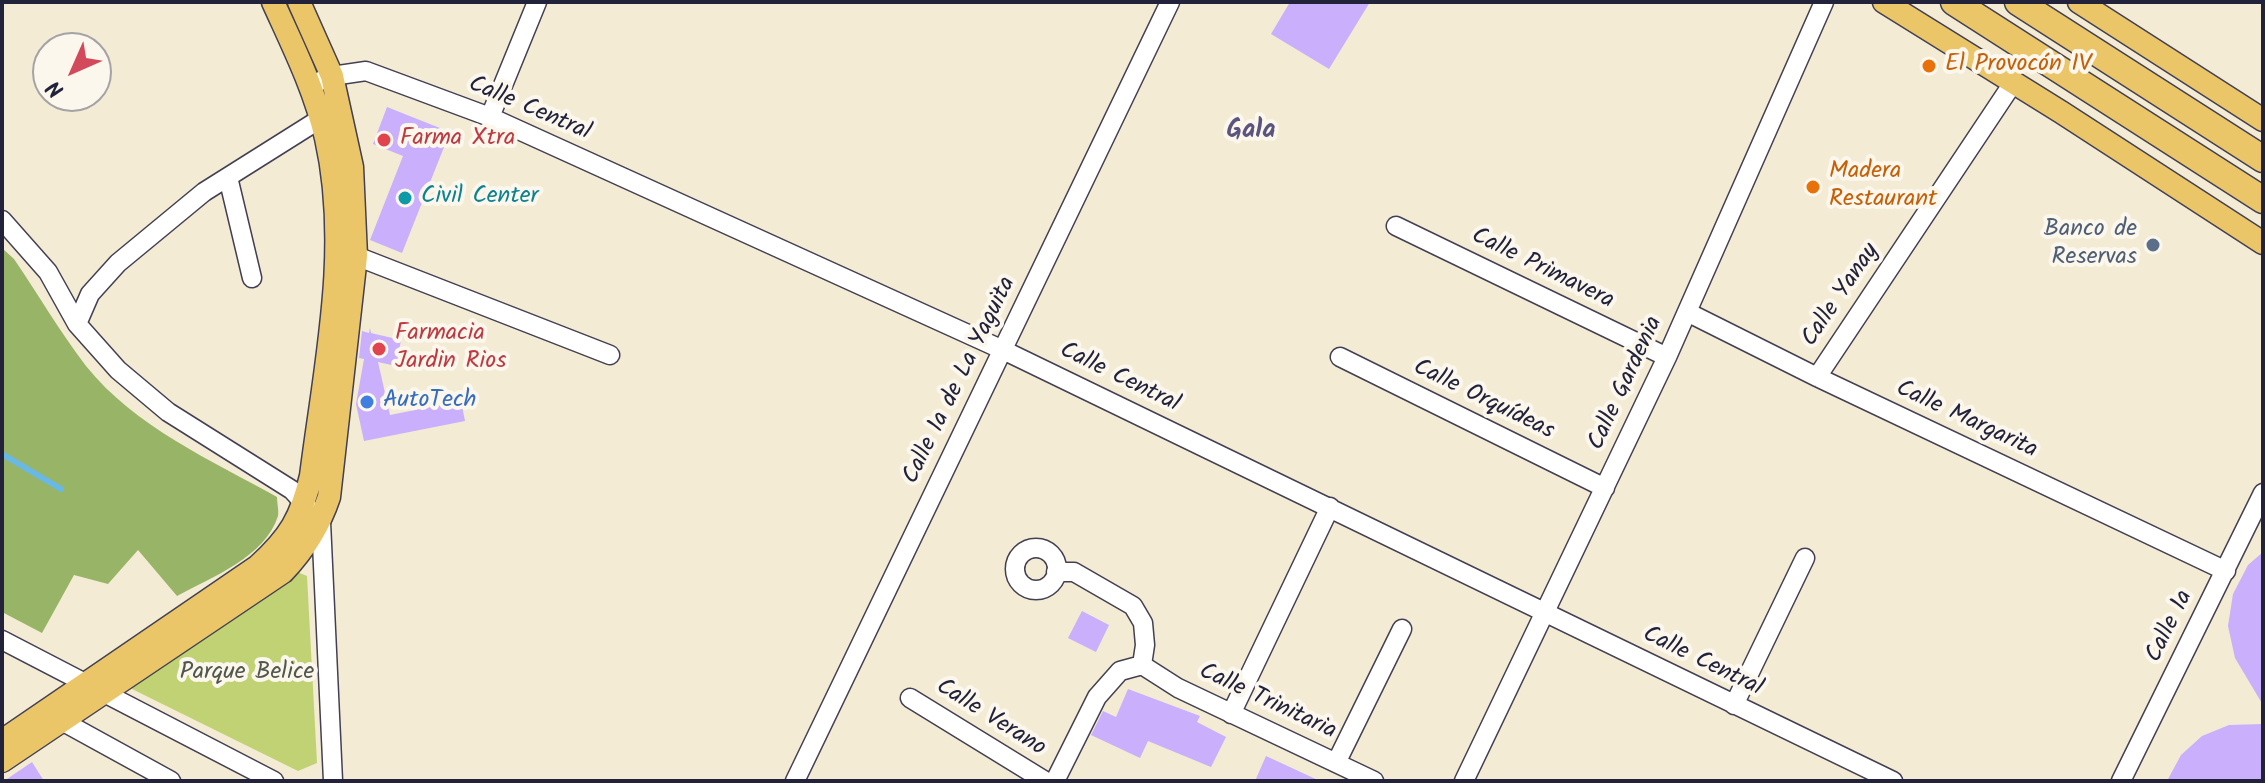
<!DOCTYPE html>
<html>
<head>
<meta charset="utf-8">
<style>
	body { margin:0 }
	#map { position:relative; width:2265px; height:783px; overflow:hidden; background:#f4ebd5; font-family:Kalam,sans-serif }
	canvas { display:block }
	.frame { position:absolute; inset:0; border:4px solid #22223b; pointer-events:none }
	.north { position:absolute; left:32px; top:32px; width:80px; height:80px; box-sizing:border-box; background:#fbf7ec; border:2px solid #a4a2a5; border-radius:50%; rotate:225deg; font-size:22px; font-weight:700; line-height:32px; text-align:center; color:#22223b }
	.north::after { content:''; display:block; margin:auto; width:28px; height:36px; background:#d1495b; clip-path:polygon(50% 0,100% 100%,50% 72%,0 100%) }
</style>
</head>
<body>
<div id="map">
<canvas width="2265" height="783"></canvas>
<div class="frame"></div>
<div class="north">N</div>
</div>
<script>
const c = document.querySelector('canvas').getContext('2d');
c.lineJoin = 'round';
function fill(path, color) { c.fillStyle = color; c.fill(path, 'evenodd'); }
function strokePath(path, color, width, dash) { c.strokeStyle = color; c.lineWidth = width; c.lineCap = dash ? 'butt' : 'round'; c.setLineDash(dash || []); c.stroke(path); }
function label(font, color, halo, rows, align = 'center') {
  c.font = font + ' Kalam,sans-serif'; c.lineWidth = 8; c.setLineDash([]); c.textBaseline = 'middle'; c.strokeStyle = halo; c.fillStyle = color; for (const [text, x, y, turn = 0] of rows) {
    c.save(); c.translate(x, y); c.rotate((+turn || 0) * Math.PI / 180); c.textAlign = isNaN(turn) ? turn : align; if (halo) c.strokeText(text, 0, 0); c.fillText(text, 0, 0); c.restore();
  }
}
fill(new Path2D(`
	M290 569 307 576 317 763 298 771 132 689 136 670Z`), '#c0d274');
fill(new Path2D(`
	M2 248 14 259C38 294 60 332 86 366 135 427 211 460 277 497 277 503 279 511 278 516 265 557 212 577 177 596L138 550 108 584 74 575 42 633 2 612Z`), '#98b466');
strokePath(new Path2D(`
	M2 454 61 489`), '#69b9e4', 6);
fill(new Path2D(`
	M1290 2H1370L1329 69 1271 34Z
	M387 107 450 132 402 253 370 240 403 156 373 144Z
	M370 328 371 333 401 340 396 366 378 362 390 415 461 401 465 421 364 441 356 404 364 359 359 358 362 331 369 333Z
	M2263 552V705L2235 658 2228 626 2233 594 2248 565Z
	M1082 611 1109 625 1096 652 1068 638Z
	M1128 689 1200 716 1197 722 1226 737 1211 767 1148 741 1140 758 1091 735 1103 711 1116 717Z
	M2263 724V781H2167L2181 755 2202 736 2229 725Z
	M1266 756 1320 781H1255Z
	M32 762 44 781H4Z`), '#c9affc');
const minor = new Path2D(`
	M311 85 332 76 366 71 490 117 1003 350 1893 781
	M490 117 537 2
	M228 177 252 278
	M2 220 48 272 77 324 118 370 168 412 292 490 321 522 333 781
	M1396 226 1667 357
	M356 256 610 355
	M1687 312 1817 377 2226 571
	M77 324 90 294 118 263 204 192 320 119
	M1340 357 1605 488
	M1817 377 2013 83
	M1015 569a21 21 0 1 1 42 0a21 21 0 1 1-42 0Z
	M2 640 274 781
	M1142 665 1178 688 1374 781
	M910 698 1045 781
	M1734 705 1805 558
	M1231 714 1330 507
	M51 715 171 781
	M1336 763 1402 629
	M795 781 1170 2
	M1055 781 1097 697 1120 671 1142 665 1145 645 1143 623 1133 606 1074 572H1056
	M1464 781 1667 357 1824 2
	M2121 781 2263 493`);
const major = new Path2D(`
	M1884 2 2061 112 2263 243
	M2079 2 2263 120
	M2 741 258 566C290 537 301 518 311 476 325 365 351 249 326 138 315 90 293 46 273 2
	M2 761 283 572C304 550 319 527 329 497L356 256 352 167 332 76 299 2`);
const highway = new Path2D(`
	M1954 2 2263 200
	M2018 2 2263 159`);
strokePath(minor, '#424052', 21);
strokePath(major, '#424052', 25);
strokePath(highway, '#424052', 29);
strokePath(minor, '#fff', 18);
strokePath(major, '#ebc669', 22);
strokePath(highway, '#ebc669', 26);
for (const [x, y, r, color] of [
	[1929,66,8,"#e8710a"],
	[384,140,8,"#e0444e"],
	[1813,187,8,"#e8710a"],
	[405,198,8,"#0f9aa8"],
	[2153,245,8,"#5c6f8a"],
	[379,349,8,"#e0444e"],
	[367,402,8,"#3f7fe0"]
]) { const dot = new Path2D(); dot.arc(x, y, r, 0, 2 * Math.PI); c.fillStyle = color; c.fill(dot); strokePath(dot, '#fbf7ec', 3); }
label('24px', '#c56008', '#fbf7ec', [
	["El Provocón IV",1945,66],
	["Madera",1829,173],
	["Restaurant",1829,201]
], 'left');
label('24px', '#22223b', '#fbf7ec', [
	["Calle Central",529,110,23],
	["Calle Primavera",1542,270,26],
	["Calle Yanay",1842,296,-56],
	["Calle Central",1119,379,26],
	["Calle 1a de La Yaguita",961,381,-64],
	["Calle Gardenia",1627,384,-65],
	["Calle Orquídeas",1483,401,26],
	["Calle Margarita",1966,421,25],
	["Calle 1a",2171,627,-64],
	["Calle Central",1702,663,26],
	["Calle Trinitaria",1267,703,25],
	["Calle Verano",990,719,32]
]);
label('24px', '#be3a42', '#fbf7ec', [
	["Farma Xtra",400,140],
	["Farmacia",395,335],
	["Jardin Rios",395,363]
], 'left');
label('24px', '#0d838f', '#fbf7ec', [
	["Civil Center",421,198]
], 'left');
label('24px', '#4e5e75', '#fbf7ec', [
	["Banco de",2137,231],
	["Reservas",2137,259]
], 'right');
label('24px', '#366cbe', '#fbf7ec', [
	["AutoTech",383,402]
], 'left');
label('24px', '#51574c', '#fbf7ec', [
	["Parque Belice",247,674]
]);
label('bold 26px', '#5c537f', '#fbf7ec', [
	["Gala",1251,133]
]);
</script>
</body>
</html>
